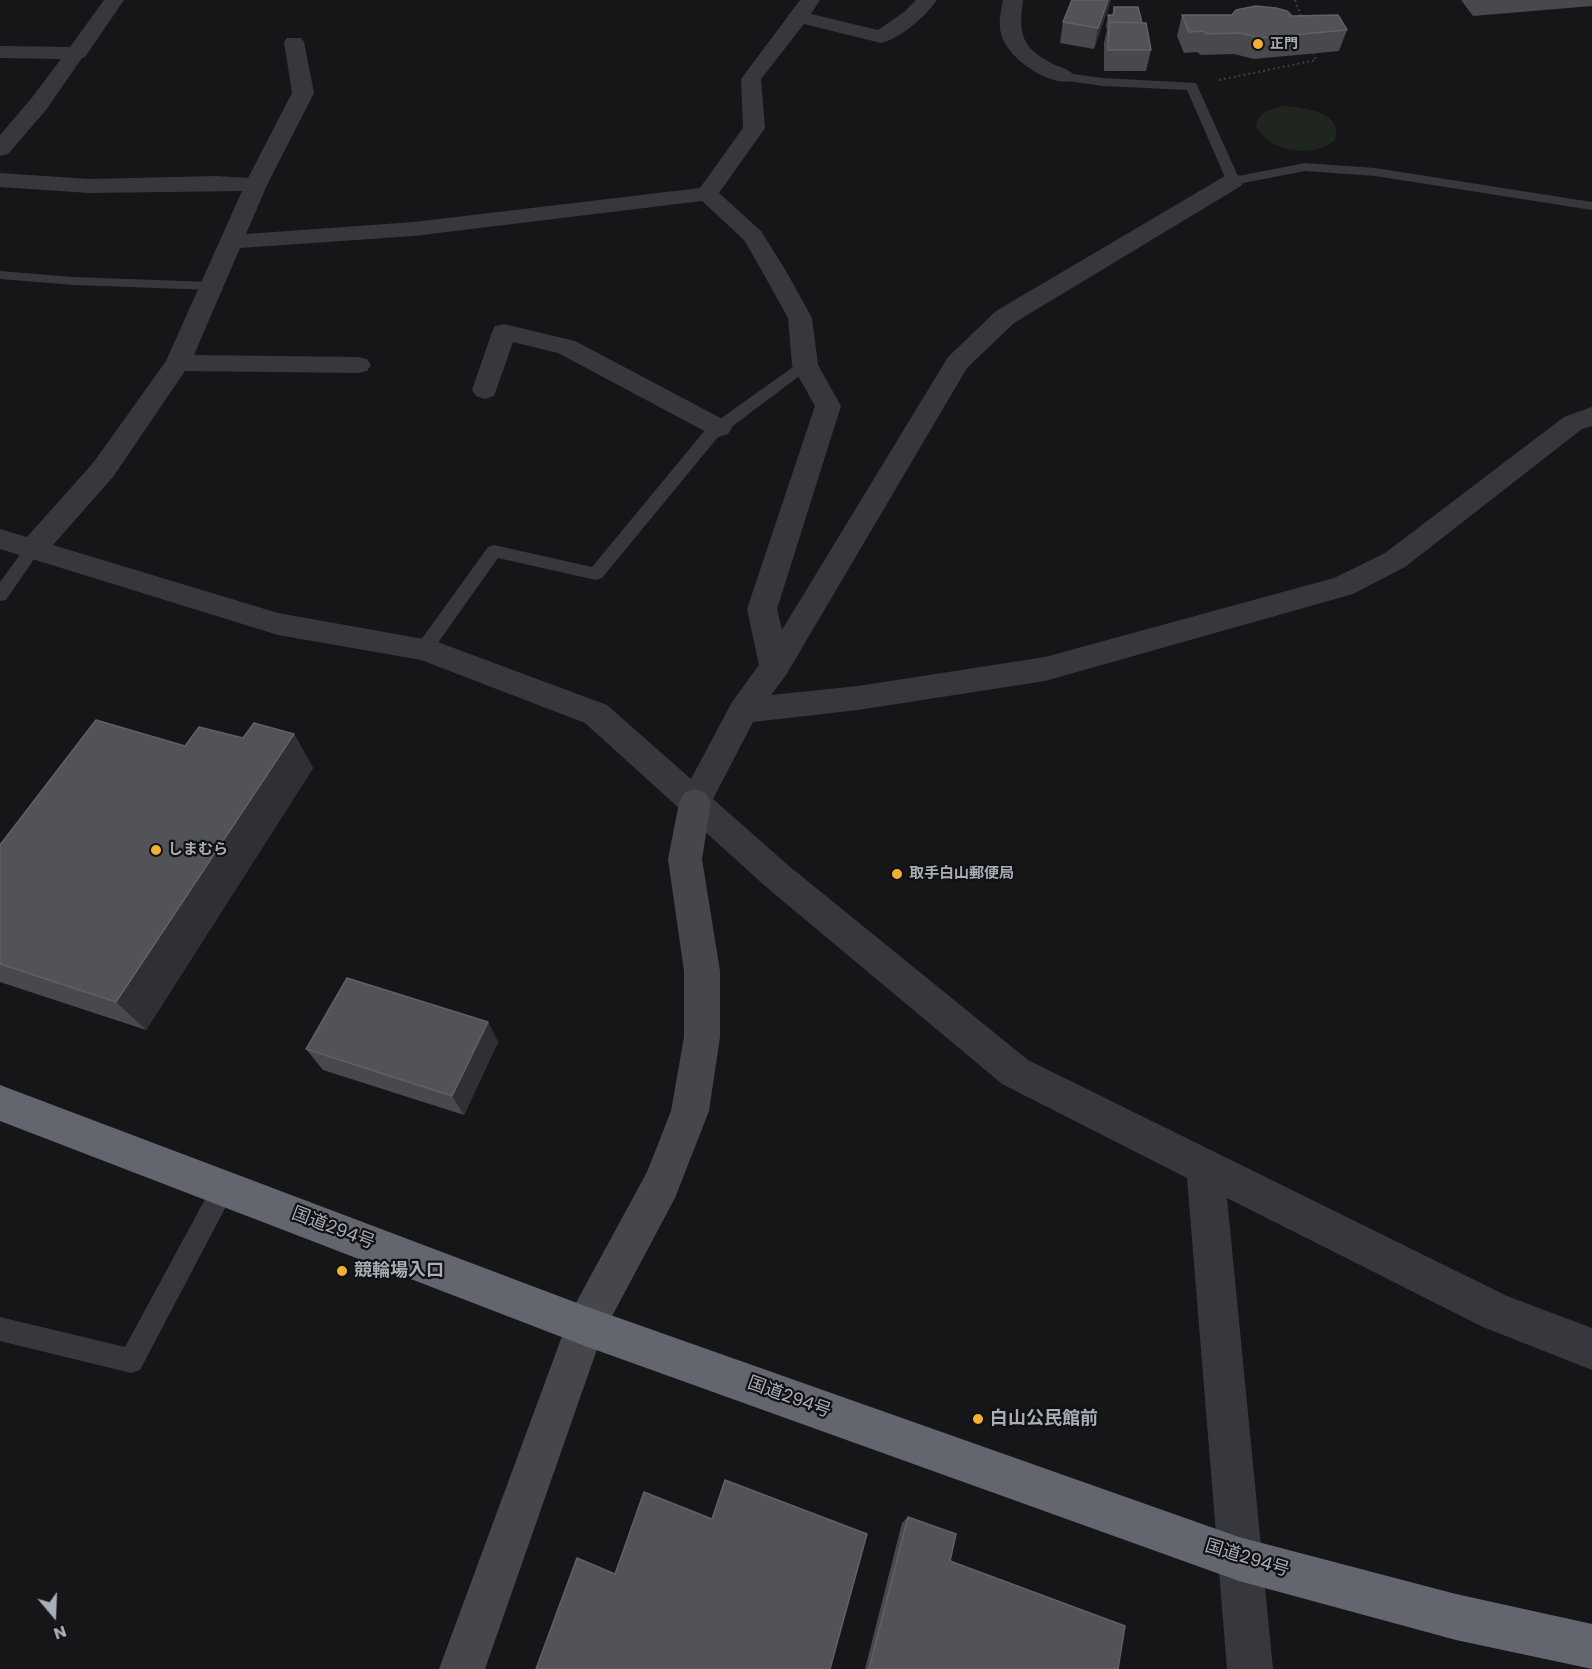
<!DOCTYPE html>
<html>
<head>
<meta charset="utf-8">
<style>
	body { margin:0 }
	#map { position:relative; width:1592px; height:1669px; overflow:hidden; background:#161618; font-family:Poppins,sans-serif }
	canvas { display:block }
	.north { position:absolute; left:24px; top:1585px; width:60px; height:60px; -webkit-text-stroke:4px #111113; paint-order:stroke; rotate:161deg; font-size:16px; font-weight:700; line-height:24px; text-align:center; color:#a8adb8 }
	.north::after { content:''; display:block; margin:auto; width:21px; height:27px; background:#a8adb8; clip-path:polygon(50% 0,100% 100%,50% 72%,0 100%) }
</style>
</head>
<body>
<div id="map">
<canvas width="1592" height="1669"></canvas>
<div class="north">N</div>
</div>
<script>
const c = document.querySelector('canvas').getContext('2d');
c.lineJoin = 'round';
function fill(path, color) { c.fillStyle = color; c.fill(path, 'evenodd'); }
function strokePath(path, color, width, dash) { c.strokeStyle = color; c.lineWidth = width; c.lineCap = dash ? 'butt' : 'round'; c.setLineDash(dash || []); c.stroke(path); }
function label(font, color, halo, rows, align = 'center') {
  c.font = font + ' Poppins,"Noto Sans JP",sans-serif'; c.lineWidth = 4.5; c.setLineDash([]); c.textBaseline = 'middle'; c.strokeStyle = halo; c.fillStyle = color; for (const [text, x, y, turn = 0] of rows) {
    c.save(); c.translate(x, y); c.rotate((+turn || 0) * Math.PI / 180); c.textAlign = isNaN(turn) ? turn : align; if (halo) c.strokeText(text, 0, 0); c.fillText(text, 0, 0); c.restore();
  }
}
fill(new Path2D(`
	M1284 106C1303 107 1345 113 1335 140 1313 159 1269 152 1256 126 1259 111 1271 109 1284 106Z`), '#1e261f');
strokePath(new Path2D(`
	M1295 0 1302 19
	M1219 80 1316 60 1312 49`), '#3d3f44', 2, [2, 3]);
fill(new Path2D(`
	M1065 73 1103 78 1196 83 1238 176 1305 163 1375 168 1592 202V210L1375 176 1305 171 1233 185 1228 184 1187 90 1103 86 1061 80 1059 77Z
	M0 271 74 277 211 282 218 286 211 290 74 285 0 279Z
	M805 360 813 365 810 368 718 437 602 578 596 580 498 558 430 654 424 656 418 654 415 649 418 644 488 547 494 545 592 567 706 429 800 362Z
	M33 543 39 545 41 549 6 600 0 601V582L27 545Z
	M224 1176 232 1179 235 1187 232 1195 140 1370 131 1373 0 1341V1317L125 1347 216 1179Z`), '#37383d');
fill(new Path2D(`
	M104 0H124L85 57 82 58 46 110 8 154 0 156V135L30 100 61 59 0 58V46L70 47Z
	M800 0H820L811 14 878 30 904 12 916 0H937C925 17 901 38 881 43L804 24 761 79 765 128 719 193 761 231 786 271 812 318 818 365 841 406 777 609 782 630 948 357 996 311 1225 176 1233 174 1241 176 1244 181 1241 186 1014 323 967 368 786 675 771 695 858 686 1045 657 1334 578 1385 553 1564 417 1592 407V426L1582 429 1405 567 1353 594 1045 681 858 710 753 722 713 799 789 866 1028 1060 1507 1296 1592 1328V1370L1483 1327 1227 1198 1273 1669H1227L1187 1178 1002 1084 765 886 585 723 421 660 278 635 0 549V529L27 537 93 463 166 361 242 191 89 193 0 187V173L89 179 217 176 248 178 292 93 284 42 287 38H301L304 42 314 93 267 185 246 234 414 222 700 188 743 128 741 79ZM702 201 744 240 762 271 788 318 792 365 815 406 747 609 759 665 732 702 691 779 607 705 435 641 278 613 53 545 113 477 185 371 358 373 367 371 371 365 367 359 358 357 194 355 240 248 414 236Z
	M1003 0H1023C1018 36 1022 48 1055 65 1063 68 1071 70 1075 77L1072 81C1049 87 1006 57 1001 34 998 22 1001 11 1003 0Z
	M504 324 575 341 728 422 732 428 728 434 719 437 710 434 558 353 513 342 494 396 485 399 476 396 472 390 492 332 495 326Z`), '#37383d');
fill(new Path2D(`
	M695 789 706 793 711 803 702 859 720 971V1037L709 1111 675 1198 602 1335 485 1669H439L571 1312 647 1172 671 1111 684 1037V971L668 859 679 803 684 793Z`), '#45474d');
fill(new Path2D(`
	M0 1085 585 1306 1239 1537 1456 1594 1592 1624V1669L1456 1640 1239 1581 585 1346 0 1121Z`), '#63666e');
fill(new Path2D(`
	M1461 0H1592V6L1473 16Z
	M1110 3 1094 49 1060 43 1063 22Z
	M1114 7 1142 23 1151 50 1146 71H1104V43L1107 30 1106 26 1108 15H1112Z
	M1182 15 1292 16 1347 30 1339 51 1254 59 1234 54 1201 55 1197 52 1184 53 1177 36Z
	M294 734 313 768 146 1030 0 982V845L185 746 243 738Z
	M488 1022 498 1042 464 1115 323 1070 306 1049Z
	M908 1517 950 1561 1118 1669H865L902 1523Z`), '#47494d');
fill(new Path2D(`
	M1108 0H1111L1110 3 1094 49 1098 28Z
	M294 734 313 768 146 1030 116 1002Z
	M488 1022 498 1042 464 1115 452 1096Z`), '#2f3033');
const building = new Path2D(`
	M1072 0H1108L1098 28 1063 22Z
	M1256 6 1276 8 1287 11 1292 16 1338 15 1347 30 1260 38 1240 33 1206 34 1203 31 1189 32 1182 15H1232L1236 10Z
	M1114 7H1138L1142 23 1110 22 1108 15H1114Z
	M1109 22 1146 23 1151 50H1108Z
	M96 720 185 746 199 727 243 738 254 723 294 734 116 1002 0 964V845Z
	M347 978 488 1022 452 1096 306 1049Z
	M725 1480 867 1534 830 1669H536L577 1558 615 1574 644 1492 712 1519Z
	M908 1517 956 1534 950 1561 1125 1626 1118 1669H869Z`);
fill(building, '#525359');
strokePath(building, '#5f6168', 1.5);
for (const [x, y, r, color] of [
	[1258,44,6,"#f2b134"],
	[156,850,6,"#f2b134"],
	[897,874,6,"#f2b134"],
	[342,1271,6,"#f2b134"],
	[978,1419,6,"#f2b134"]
]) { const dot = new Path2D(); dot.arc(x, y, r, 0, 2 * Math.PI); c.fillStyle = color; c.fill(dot); strokePath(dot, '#111113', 2); }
label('bold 14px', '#a8adb8', '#111113', [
	["正門",1270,44]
], 'left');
label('bold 15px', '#a8adb8', '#111113', [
	["しまむら",168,850],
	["取手白山郵便局",909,874]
], 'left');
label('18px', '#a8adb8', '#111113', [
	["国道294号",333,1229,21],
	["国道294号",789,1398,20],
	["国道294号",1247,1559,17]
]);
label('bold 18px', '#a8adb8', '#111113', [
	["競輪場入口",354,1271],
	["白山公民館前",990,1419]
], 'left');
</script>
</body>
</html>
